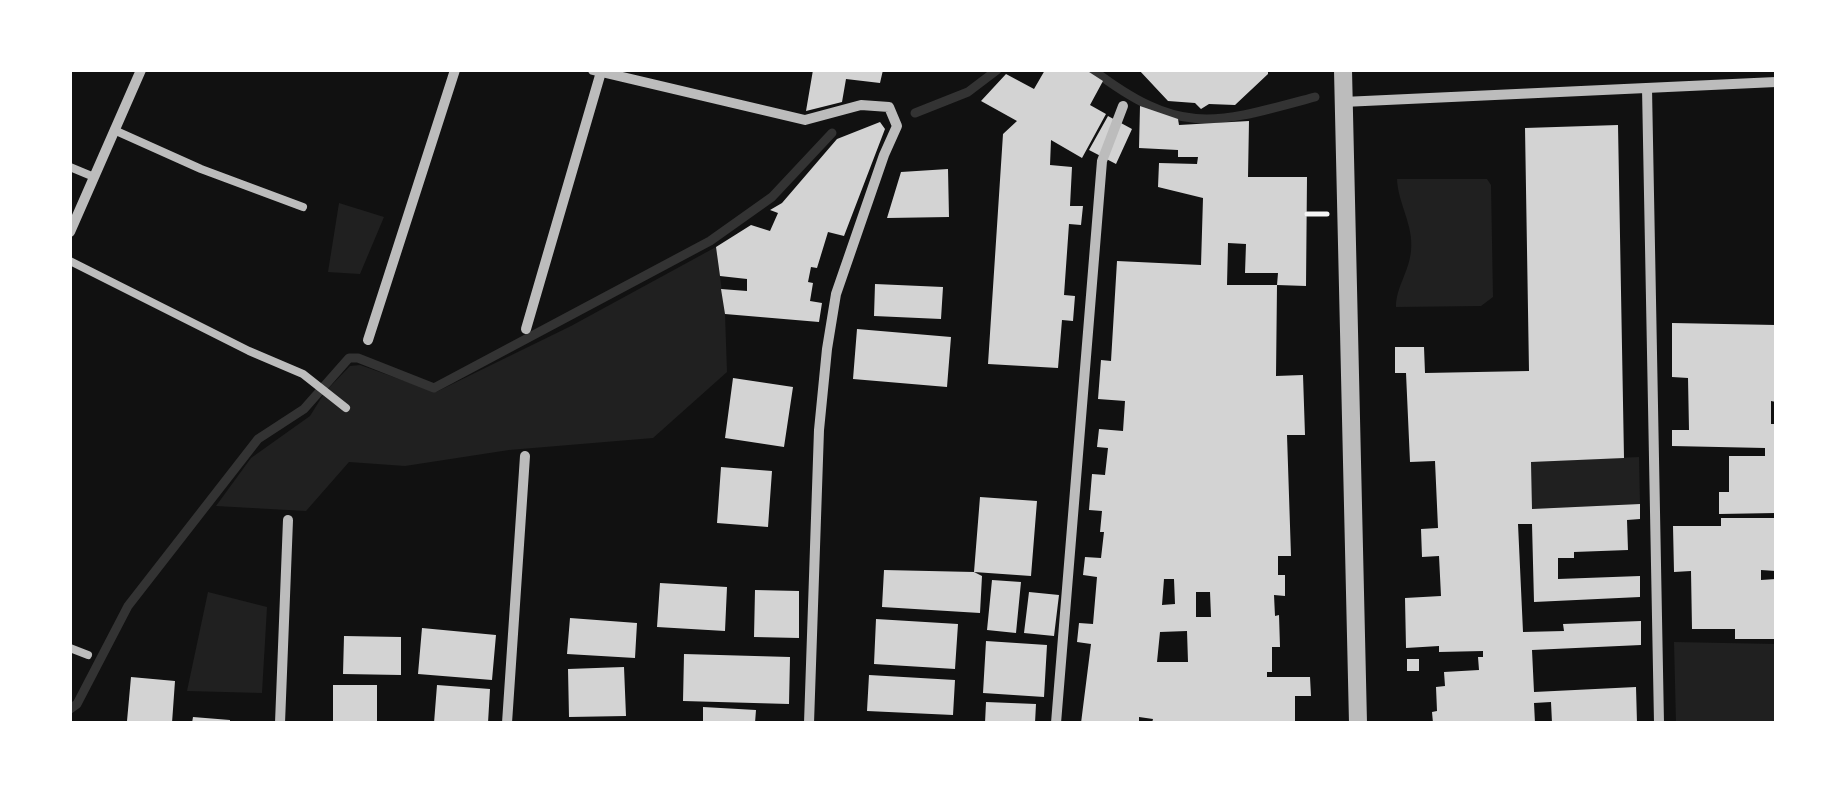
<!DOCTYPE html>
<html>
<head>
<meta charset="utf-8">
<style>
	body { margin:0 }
	#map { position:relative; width:1846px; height:793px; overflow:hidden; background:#111; font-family:"Exo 2",sans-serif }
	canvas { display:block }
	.frame { position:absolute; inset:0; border:72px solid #fff; pointer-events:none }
</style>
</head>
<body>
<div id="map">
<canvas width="1846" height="793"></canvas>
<div class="frame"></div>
</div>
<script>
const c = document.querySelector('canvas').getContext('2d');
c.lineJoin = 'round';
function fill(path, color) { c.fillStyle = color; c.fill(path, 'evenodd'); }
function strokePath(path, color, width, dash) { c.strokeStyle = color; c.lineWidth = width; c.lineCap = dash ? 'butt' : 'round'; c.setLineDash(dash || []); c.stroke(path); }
fill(new Path2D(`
	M1397 179H1487L1491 185 1493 297 1481 306 1396 307C1396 287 1409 272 1411 251 1414 225 1398 204 1397 179Z
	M339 203 384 217 360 274 328 272Z
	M716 247 725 314 727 372 653 438 509 450 405 466 349 462 306 511 216 506 251 458 310 416 325 392 350 366 360 365 436 392 571 326Z
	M1639 457 1640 504 1532 509 1531 462Z
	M208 592 267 607 262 693 187 691Z
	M1674 642 1776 644V723H1676Z`), '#202020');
strokePath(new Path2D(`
	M1093 70C1181 137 1215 124 1315 97
	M915 113 968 92 997 70
	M70 709 77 704 128 606 258 439 304 409 349 358H358L434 388 710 241 772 197 832 133`), '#333', 9);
fill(new Path2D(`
	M813 70H883L880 83 846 79 842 102 806 111Z
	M1045 70H1086L1103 81 1090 105 1106 114 1082 158 1051 140 1050 165 1072 167 1070 206H1083L1081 225 1069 224 1064 295 1075 296 1073 321 1062 320 1058 368 988 364 1003 134 1017 121 981 101 1006 74 1034 89Z
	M1139 70H1268V74L1235 105 1209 104 1201 109 1195 103 1168 101Z
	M1140 106 1178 119 1179 125 1249 121 1248 177H1307L1306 286 1277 285 1278 273H1245L1246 244 1228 243 1227 285H1277L1276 376 1303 375 1305 435H1287L1291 556H1278V575H1285V596L1274 595 1275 616 1279 615 1280 647H1272V672H1267V677H1310L1311 696H1295V723H1152L1153 719 1139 717V723H1081L1091 644 1077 642 1079 623 1093 624 1097 577 1083 575 1085 557 1101 558 1104 532H1100L1102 511 1089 510 1092 474 1105 475 1108 448 1097 447 1099 429 1123 431 1125 401 1098 399 1101 360 1111 361 1117 261 1201 265 1203 198 1158 187 1159 163 1197 164 1198 157H1178V150L1139 148ZM1164 579H1174L1175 604 1162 605ZM1196 592H1210L1211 617H1196ZM1187 631 1188 662H1157L1160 632Z
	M1108 116 1132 129 1116 164 1089 150Z
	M880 122 885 129 844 236 828 232 817 268 811 267 808 282 813 283 810 301 822 303 819 322 725 314 721 289 747 291V279L720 276 716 247 751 225 770 231 778 213 770 210 782 203 837 139Z
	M1618 125 1624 458 1531 462 1532 509 1640 504V519L1627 520 1628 550 1574 552V558H1558V579L1640 576V597L1534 602 1532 524H1518L1523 632 1564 631 1563 624 1641 621V645L1532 650 1534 692 1636 687 1637 723H1552L1551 702 1534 703 1535 723H1433L1432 712 1437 711 1436 687 1445 686 1444 672 1479 670 1478 657H1483V651L1439 652V646L1406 648 1405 598 1441 596 1439 556 1422 557 1421 529 1438 528 1435 461 1410 462 1406 373H1395V347H1424L1425 373 1529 371 1525 128Z
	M948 169 949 217 887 218 901 172Z
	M875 284 943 287 941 319 874 316Z
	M1672 323 1776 325V402L1771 401V424H1776V513L1719 514V492H1729V456H1765V448L1672 446V430H1689L1688 378 1672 377Z
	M857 329 951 337 947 387 853 379Z
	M733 378 793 387 784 447 725 438Z
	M721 467 772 471 768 527 717 523Z
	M980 497 1037 501 1031 576 974 572Z
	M1721 518H1776V571L1761 570V580L1776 579V639H1735V629H1692L1691 571 1674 572 1673 526H1721Z
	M884 570 974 572 982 576 980 613 882 607Z
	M992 580 1021 582 1016 633 987 630Z
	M660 583 727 587 725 631 657 627Z
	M755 590 799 591V638L754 637Z
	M1029 592 1059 595 1054 636 1024 633Z
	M570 618 637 623 635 658 567 654Z
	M876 619 958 624 955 669 874 664Z
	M422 628 496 635 492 680 418 674Z
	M344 636 401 637V675L343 674Z
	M986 641 1047 645 1044 697 983 693Z
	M684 654 790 657 789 704 683 701Z
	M1407 659H1419V671H1407Z
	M624 667 626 716 569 717 568 669Z
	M869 675 955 680 953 715 867 711Z
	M131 677 175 681 172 723 127 721Z
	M333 685H377V723H333Z
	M437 685 490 689 488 723H434Z
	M986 702 1036 704 1035 723H985Z
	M703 707 756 710 755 723H703Z
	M193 717 230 720V723H192Z`), '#d3d3d3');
strokePath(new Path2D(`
	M1307 214H1327`), '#f5f5f5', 5);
strokePath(new Path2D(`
	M114 130 201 169 303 207
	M70 167 94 177
	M70 261 249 351 303 374 346 408
	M70 648 88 655`), '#bcbcbc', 8);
strokePath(new Path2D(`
	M593 70 805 120 861 105 889 107 897 126 884 155 836 294 827 349 819 430 809 723
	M1647 88 1659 723
	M1343 102 1776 82
	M70 232 141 70
	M526 329 601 72
	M368 340 455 70
	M280 723 288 520
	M507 723 525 456
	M1056 723 1102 161 1123 106`), '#bcbcbc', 10);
strokePath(new Path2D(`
	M1343 70 1358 723`), '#bcbcbc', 18);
</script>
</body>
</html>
